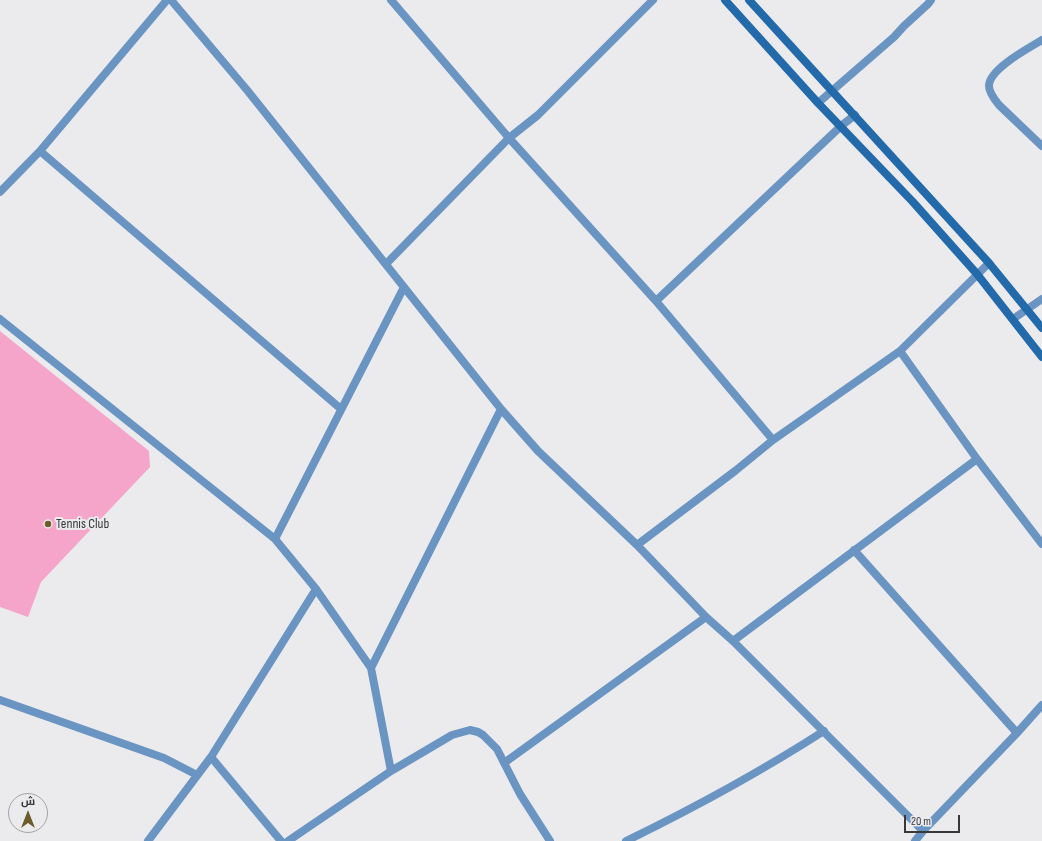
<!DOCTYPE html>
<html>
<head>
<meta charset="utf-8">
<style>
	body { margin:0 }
	#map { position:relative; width:1042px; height:841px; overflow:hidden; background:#ebebee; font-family:"Sofia Sans Condensed",Cairo,sans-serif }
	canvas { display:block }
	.north { position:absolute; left:8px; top:793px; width:40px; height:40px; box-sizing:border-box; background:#ebebee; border:1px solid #a3a3a6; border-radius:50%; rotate:0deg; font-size:11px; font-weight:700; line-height:16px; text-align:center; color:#383839 }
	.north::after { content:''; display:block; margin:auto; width:14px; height:18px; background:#6b5c29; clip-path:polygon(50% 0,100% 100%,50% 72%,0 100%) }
	.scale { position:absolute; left:904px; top:815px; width:56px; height:18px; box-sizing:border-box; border:2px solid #383839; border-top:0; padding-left:5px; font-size:12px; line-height:14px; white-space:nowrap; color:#383839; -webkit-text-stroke:3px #ebebee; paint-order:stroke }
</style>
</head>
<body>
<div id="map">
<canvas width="1042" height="841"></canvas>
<div class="north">ش</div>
<div class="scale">20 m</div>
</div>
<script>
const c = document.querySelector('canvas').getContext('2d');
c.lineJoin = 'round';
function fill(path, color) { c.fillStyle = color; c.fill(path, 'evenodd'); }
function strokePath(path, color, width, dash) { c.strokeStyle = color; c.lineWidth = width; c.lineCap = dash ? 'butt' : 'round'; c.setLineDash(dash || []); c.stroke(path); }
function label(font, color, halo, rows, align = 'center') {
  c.font = font + ' "Sofia Sans Condensed",sans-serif'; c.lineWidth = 4; c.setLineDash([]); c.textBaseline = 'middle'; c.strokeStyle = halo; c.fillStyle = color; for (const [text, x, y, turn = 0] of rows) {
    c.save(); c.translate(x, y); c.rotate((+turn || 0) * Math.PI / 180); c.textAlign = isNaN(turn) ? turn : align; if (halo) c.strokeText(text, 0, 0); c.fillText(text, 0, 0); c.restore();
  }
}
fill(new Path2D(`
	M0 331 149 451 150 467 41 582 28 617 0 607Z`), '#f5a5c9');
strokePath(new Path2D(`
	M171 0 247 90 501 409 538 451 637 545 706 617 733 641 923 831
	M391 0 509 138 656 301 773 440
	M1042 40C1029 48 989 69 989 86 989 93 995 100 999 105L1042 146
	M818 103 894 37 904 26 928 4 931 0
	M40 151 341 409
	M0 192 40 151 167 0
	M989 263 900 351 977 459 1042 544
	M386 264 509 138 538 115 653 0
	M656 301 841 126 855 115
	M0 319 275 539 316 589 371 668 391 771
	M1013 319 1042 299
	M275 539 404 287
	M637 545 735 471 773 440 900 351
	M854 550 1017 733
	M733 641 977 459
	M371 668 501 409
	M0 700 164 758 197 775
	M211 757 281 841
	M504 763 706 617
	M148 841 211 757 316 589
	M288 841 391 771 452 735 470 730 478 732 483 735 497 749 520 794 550 841
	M626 841C694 808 760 772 824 731
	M915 841 923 831 1017 733 1042 705`), '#6a95c2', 8);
strokePath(new Path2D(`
	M725 0 818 103 913 202 977 274 1042 357
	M749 0 989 263 1042 328`), '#236aaa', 8);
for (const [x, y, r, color] of [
	[48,524,4,"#6b5c29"]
]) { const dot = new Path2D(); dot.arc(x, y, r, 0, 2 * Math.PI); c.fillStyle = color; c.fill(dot); strokePath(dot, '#ebebee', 1.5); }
label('14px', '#383839', '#ebebee', [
	["Tennis Club",56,524]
], 'left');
</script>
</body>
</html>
